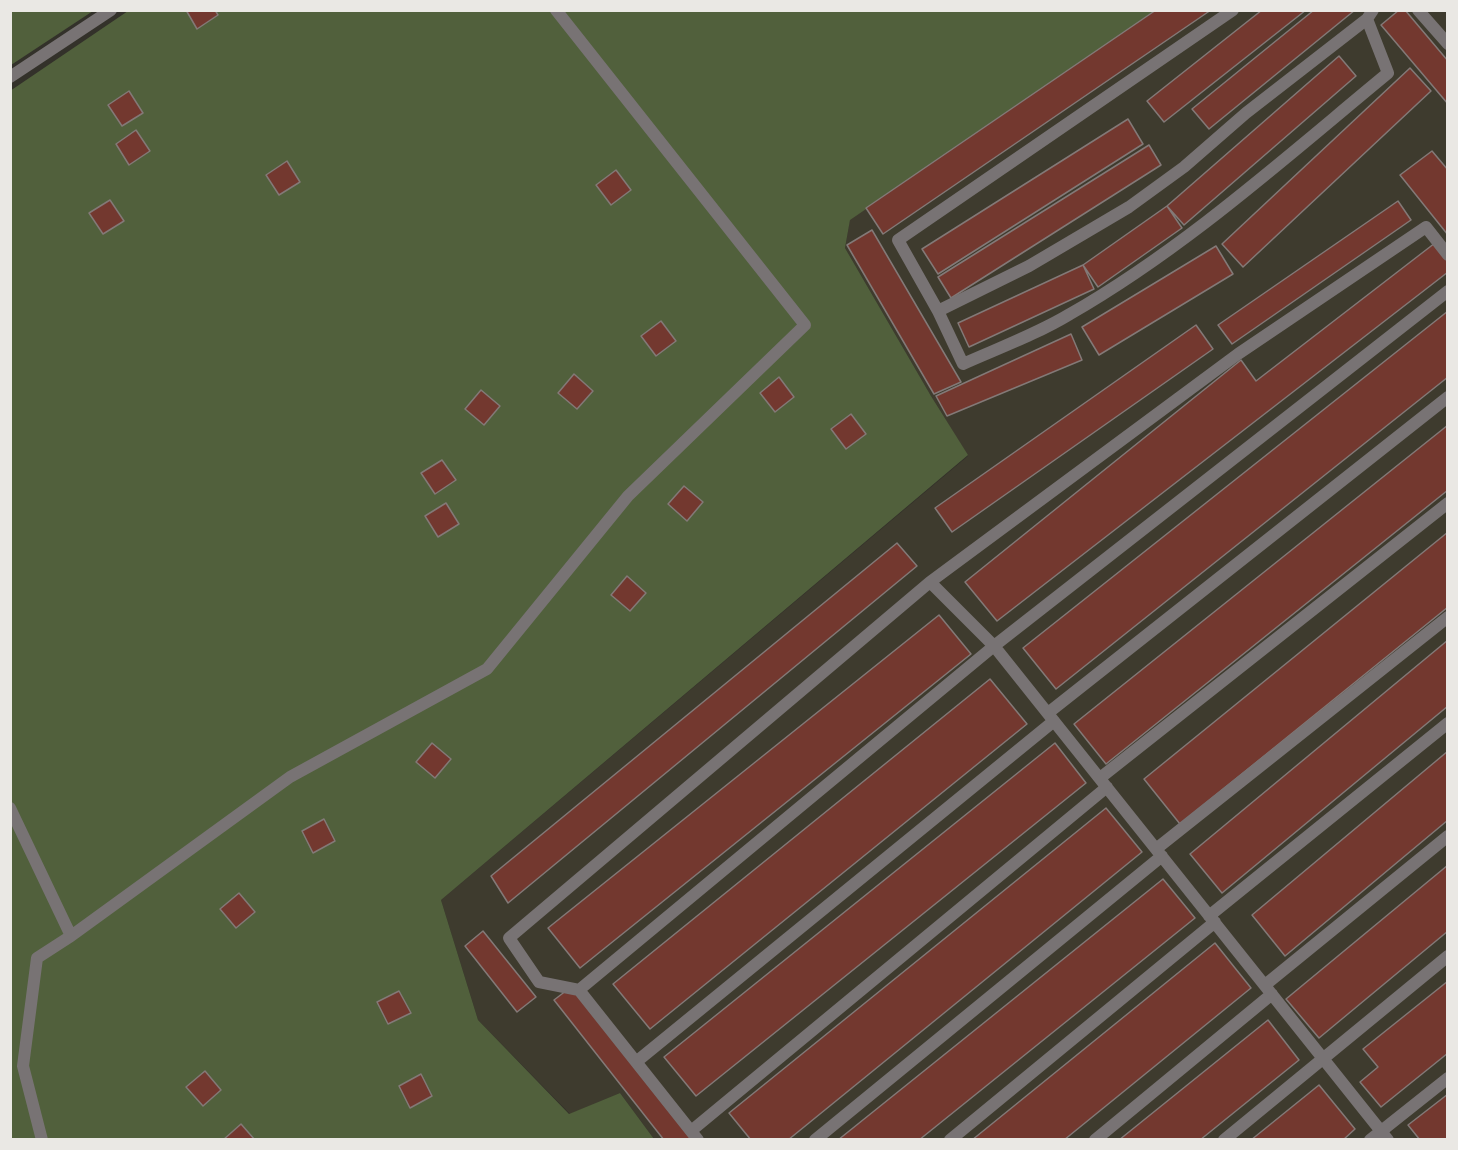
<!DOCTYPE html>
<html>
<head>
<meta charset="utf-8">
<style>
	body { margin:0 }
	#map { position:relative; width:1458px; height:1150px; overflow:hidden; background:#33312a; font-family:"Fira Sans Condensed",sans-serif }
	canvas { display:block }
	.frame { position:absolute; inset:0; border:12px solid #eae8e4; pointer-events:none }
</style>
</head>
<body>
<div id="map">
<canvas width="1458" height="1150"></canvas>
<div class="frame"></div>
</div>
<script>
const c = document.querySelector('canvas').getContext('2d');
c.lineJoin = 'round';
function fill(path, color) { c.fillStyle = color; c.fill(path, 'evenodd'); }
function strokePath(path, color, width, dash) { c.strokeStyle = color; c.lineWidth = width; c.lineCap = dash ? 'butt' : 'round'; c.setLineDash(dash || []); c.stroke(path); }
fill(new Path2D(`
	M1156 11H1447V1139H654L620 1093 570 1114 478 1020 441 900 968 456 931 396 845 248 850 219Z`), '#3e3b2e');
fill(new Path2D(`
	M11 10H93V11L11 65Z
	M128 11H1156L850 220 845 248 931 396 968 455 441 900 478 1020 569 1114 620 1093 654 1139H11L10 91Z`), '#51603c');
const building = new Path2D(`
	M186 10H215L218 15 197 29Z
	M1156 10H1211L883 234 866 208Z
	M1262 10H1306L1164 122 1147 101Z
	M1314 10H1355L1209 129 1192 109Z
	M1399 10H1405L1448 61V104L1381 25Z
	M1339 56 1356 76 1184 225 1167 206Z
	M1410 68 1431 91 1243 267 1222 244Z
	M129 91 143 113 122 126 108 105Z
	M1128 119 1143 144 938 274 922 249Z
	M136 130 150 151 129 165 116 144Z
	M1149 145 1161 165 951 298 938 277Z
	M1432 151 1448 170V235L1400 175Z
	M287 161 300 182 279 195 266 175Z
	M616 170 631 190 611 205 596 185Z
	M110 200 124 221 103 234 89 213Z
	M1398 201 1411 220 1232 344 1218 325Z
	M1167 206 1182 228 1098 287 1083 265Z
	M872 230 961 382 934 394 847 245Z
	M1435 243 1448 261V272L997 621 965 582 1241 360 1256 381Z
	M1216 246 1233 274 1099 355 1082 327Z
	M1083 265 1094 289 969 347 958 323Z
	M1448 311V377L1056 689 1023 648Z
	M661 321 676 341 656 356 641 336Z
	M1196 325 1213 349 952 532 935 508Z
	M1071 334 1082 360 947 416 936 396Z
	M574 374 593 391 577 409 558 393Z
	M779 377 794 397 775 412 760 393Z
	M481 390 500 406 484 425 465 409Z
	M851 414 866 434 846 449 831 429Z
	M1448 425V490L1106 764 1074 724Z
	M442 460 456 480 435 494 421 473Z
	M684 486 703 502 687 521 668 504Z
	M446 503 459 524 438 537 425 516Z
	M1448 532V607L1180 824 1144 779Z
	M897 543 917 566 508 903 491 876Z
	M627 576 646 593 630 611 611 595Z
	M939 615 971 654 580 968 548 928Z
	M1448 640V706L1222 893 1190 854Z
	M990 679 1027 724 650 1029 613 984Z
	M432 743 451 759 435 778 416 762Z
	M1055 743 1086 783 696 1096 664 1057Z
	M1448 751V820L1285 956 1252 915Z
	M1106 808 1142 852 788 1140H751L729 1113Z
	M324 819 335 841 313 853 302 831Z
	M1448 865V931L1319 1038 1286 999Z
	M1163 879 1195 918 919 1140H838Z
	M239 893 255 912 236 928 220 909Z
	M483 931 536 997 517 1012 465 946Z
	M1215 943 1251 988 1064 1140H972Z
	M1448 981V1053L1381 1107 1360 1082 1378 1067 1363 1049Z
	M571 987 692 1140H664L554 1000Z
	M399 991 411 1013 388 1024 377 1002Z
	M1268 1020 1299 1060 1200 1140H1119Z
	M205 1071 221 1090 203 1106 186 1087Z
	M421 1074 432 1096 410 1108 399 1086Z
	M1319 1085 1355 1129 1343 1140H1251Z
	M1448 1094V1140H1420L1408 1125Z
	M241 1124 255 1140H223Z`);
fill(building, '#73382f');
strokePath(building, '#837977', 1.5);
strokePath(new Path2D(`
	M1233 10 898 240 938 311 963 364C999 348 1037 334 1070 314 1185 248 1286 157 1388 73L1367 19
	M1418 10 1448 44
	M10 77 111 10
	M938 311 1029 266 1129 207 1184 167 1246 113 1367 19 1373 10
	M930 582 994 646 1388 1140
	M1048 713 1448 397
	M1100 778 1448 503
	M10 808 71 936
	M1156 849 1448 617
	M1209 916 1448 723
	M1265 985 1448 836
	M579 990 994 646 1448 291
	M636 1062 1054 721
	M691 1131 1107 787
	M42 1140 23 1066 37 958 71 936 290 777 487 669 628 496 805 325 556 10
	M698 1140 579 990 539 982 509 938 930 582 1238 354 1426 227 1448 255
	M815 1140 1162 856
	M950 1140 1215 922
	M1095 1140 1272 994
	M1224 1140 1448 956
	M1370 1140 1448 1078`), '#787374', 12);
</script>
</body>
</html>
